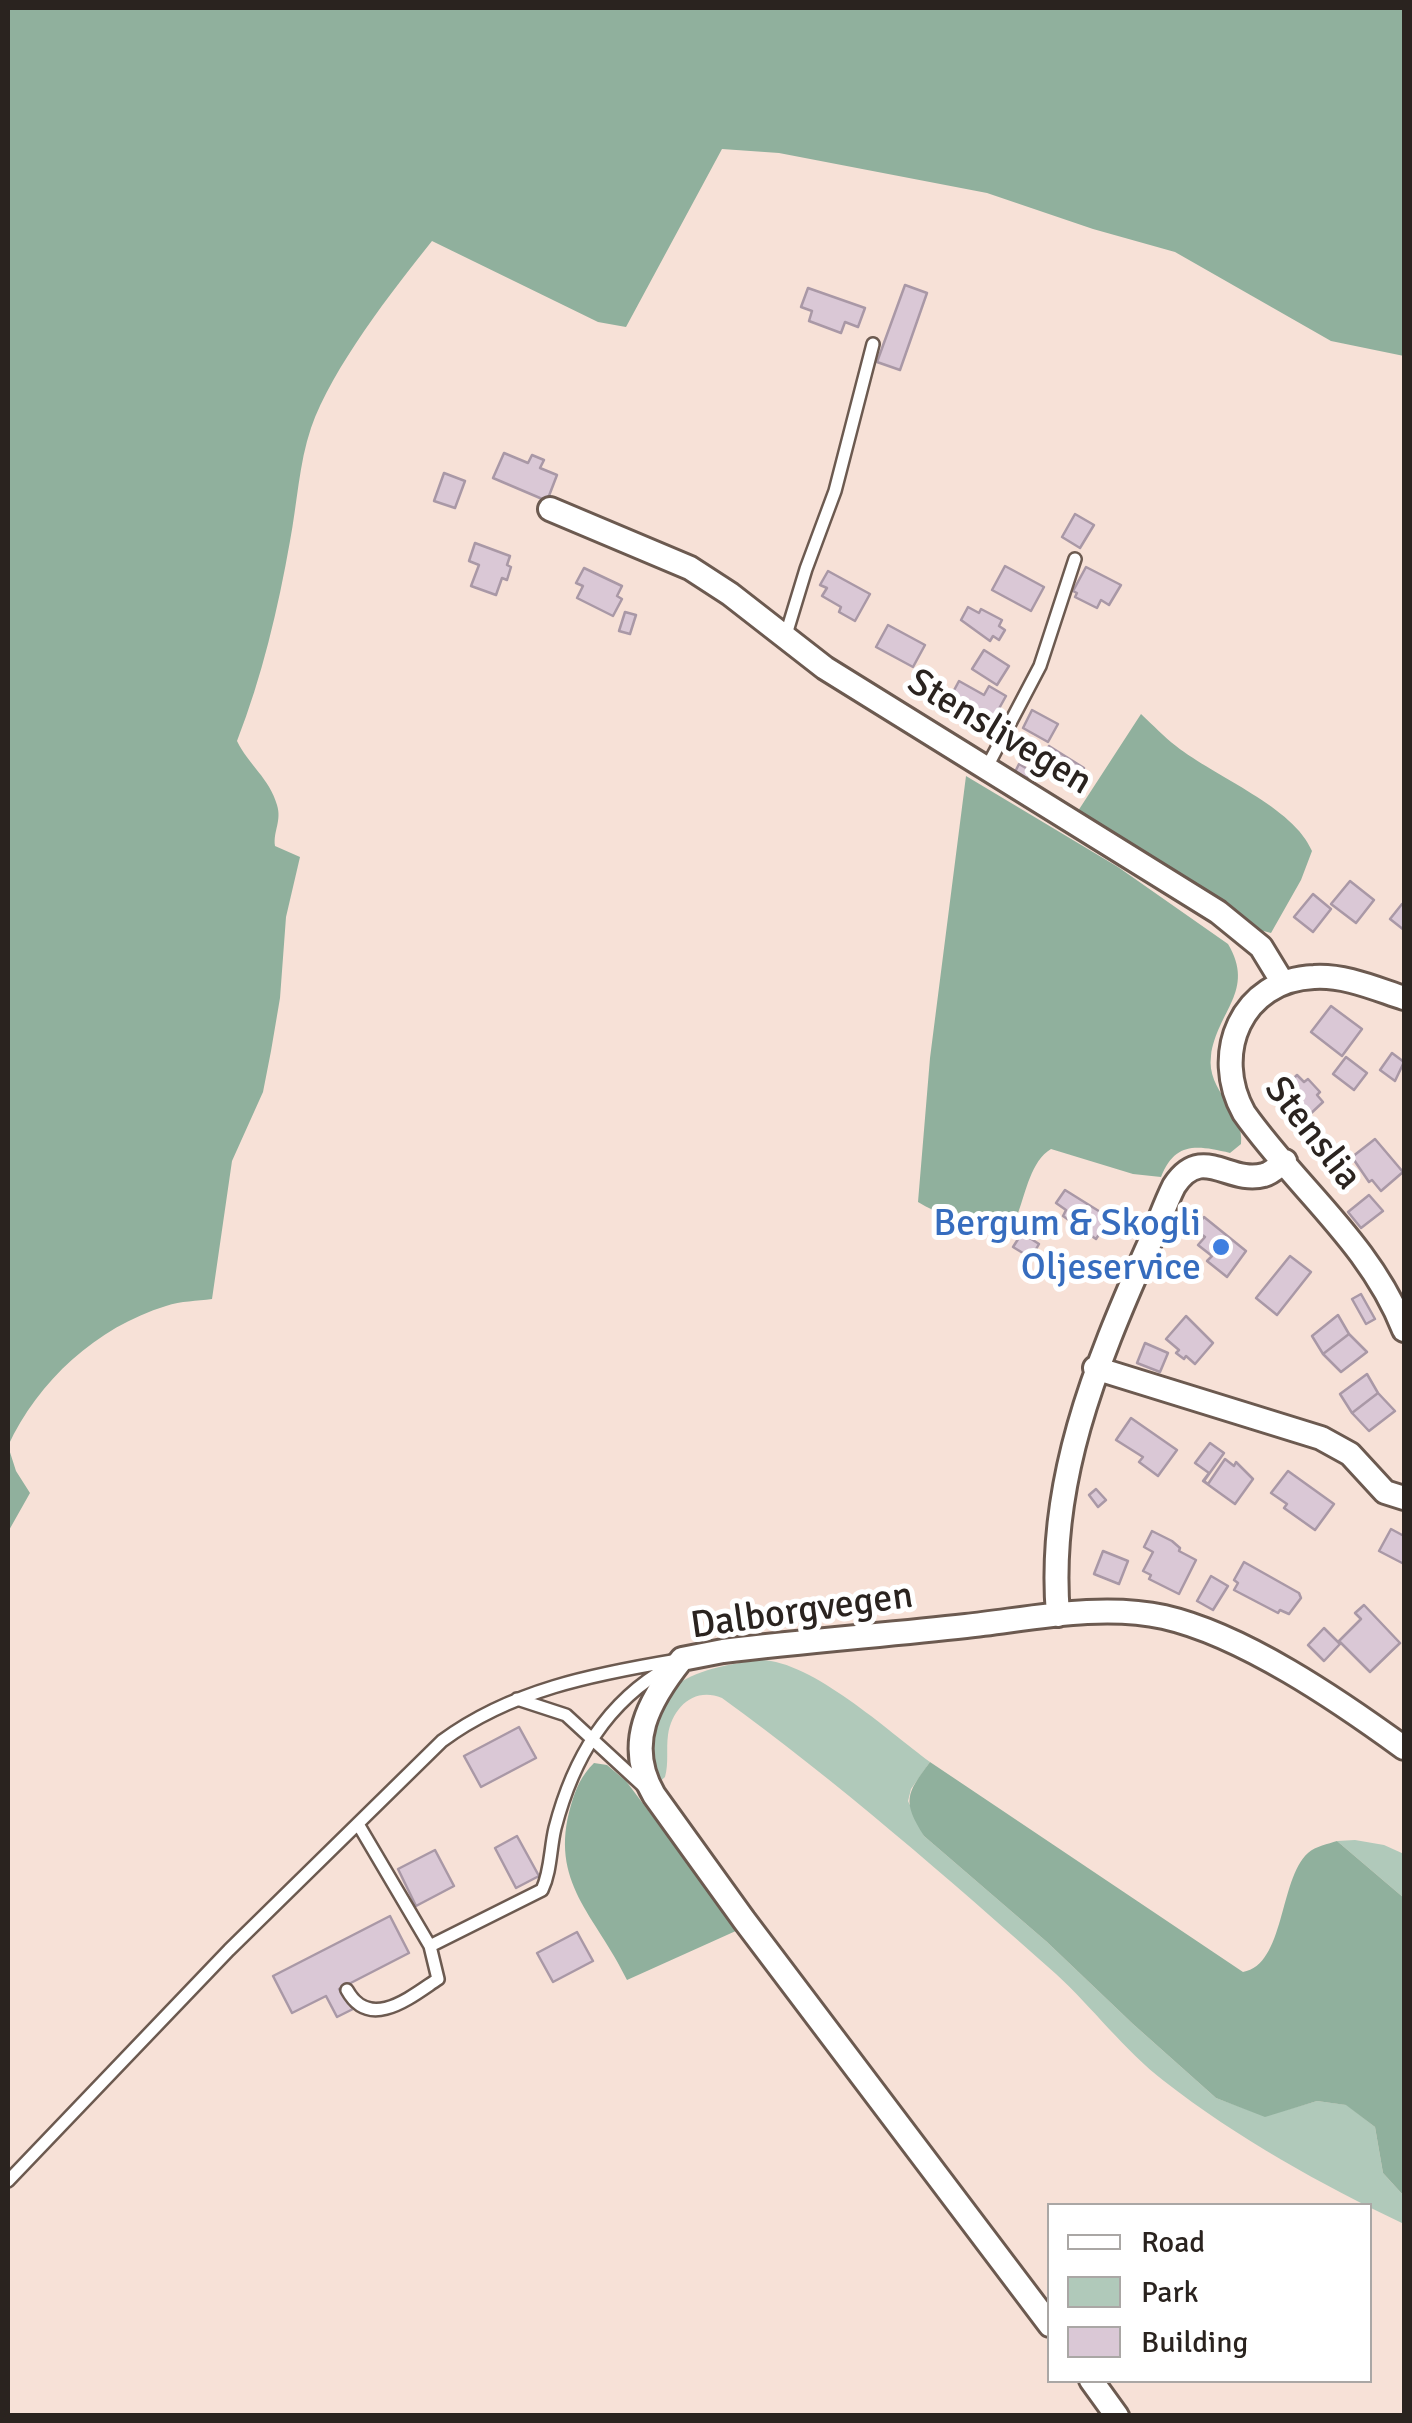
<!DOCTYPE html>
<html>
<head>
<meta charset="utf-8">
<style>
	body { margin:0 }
	#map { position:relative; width:1412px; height:2423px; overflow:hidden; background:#f7e1d7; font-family:Signika,sans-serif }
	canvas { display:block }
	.frame { position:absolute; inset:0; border:10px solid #2a231f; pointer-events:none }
	.legend { position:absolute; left:1047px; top:2203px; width:325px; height:180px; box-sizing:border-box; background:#fff; border:2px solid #aaa7a5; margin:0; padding:12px 18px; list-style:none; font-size:30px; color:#2a231f }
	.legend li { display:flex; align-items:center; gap:20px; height:50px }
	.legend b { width:50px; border:2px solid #aaa7a5 }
</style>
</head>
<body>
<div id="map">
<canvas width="1412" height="2423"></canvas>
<div class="frame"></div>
<ul class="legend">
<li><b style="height:12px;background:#fff"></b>Road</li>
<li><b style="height:28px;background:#b0c9ba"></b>Park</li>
<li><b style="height:28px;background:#dac8d6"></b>Building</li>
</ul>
</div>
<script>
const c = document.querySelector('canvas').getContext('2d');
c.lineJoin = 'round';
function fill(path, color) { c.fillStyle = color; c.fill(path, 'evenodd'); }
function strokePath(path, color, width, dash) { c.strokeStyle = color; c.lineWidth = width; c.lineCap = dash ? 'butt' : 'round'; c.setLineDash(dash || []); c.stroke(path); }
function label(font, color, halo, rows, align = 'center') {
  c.font = font + ' Signika,sans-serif'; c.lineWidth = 10; c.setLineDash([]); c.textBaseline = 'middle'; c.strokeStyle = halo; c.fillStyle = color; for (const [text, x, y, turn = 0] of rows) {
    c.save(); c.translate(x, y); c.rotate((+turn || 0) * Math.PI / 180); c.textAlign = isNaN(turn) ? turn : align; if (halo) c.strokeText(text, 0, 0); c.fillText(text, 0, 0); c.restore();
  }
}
fill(new Path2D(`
	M761 1660C812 1661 888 1731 930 1762L911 1789 908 1801 924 1836 1047 1942 1133 2024 1216 2098 1265 2116 1317 2101 1347 2105 1375 2127 1383 2173 1404 2196V2224C1322 2185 1237 2138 1164 2081 1124 2050 1093 2008 1056 1974 948 1878 839 1783 722 1698 694 1686 672 1708 668 1735 666 1749 669 1763 665 1777L657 1784C631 1692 681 1669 761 1660Z
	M1355 1840 1384 1845 1404 1854V1898L1337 1841Z`), '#b0c9ba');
fill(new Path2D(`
	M8 8H1404V356L1331 341 1175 252 1093 229 987 193 779 153 722 149 626 327 598 322 432 241C392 291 332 368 311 428 299 463 297 505 290 541 278 609 262 677 237 741 248 764 270 779 277 805 282 821 273 831 275 846L300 857 286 917 280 998 271 1051 263 1092 232 1161 212 1299C197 1301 181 1301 166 1306 97 1327 38 1381 8 1446L16 1471 30 1493 8 1532Z
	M1141 714C1153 725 1164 737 1176 746 1215 777 1294 807 1312 851L1301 880 1271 933 1256 929 1078 811Z
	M966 776 1118 867 1228 944C1256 991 1217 1011 1211 1056 1206 1091 1245 1111 1241 1144L1230 1153C1196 1145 1175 1142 1161 1177L1133 1174 1051 1149C1031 1161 1026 1192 1018 1213 986 1231 948 1220 918 1202L930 1058Z
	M930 1762 1243 1972C1285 1965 1279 1879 1308 1853 1316 1846 1328 1844 1337 1841L1404 1898V2196L1383 2173 1375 2127 1346 2105 1317 2101 1265 2117 1216 2098 1133 2024 1047 1942 924 1836C902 1801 906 1794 930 1762Z
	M594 1763 607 1765 626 1781 738 1930 627 1980C596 1915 548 1883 571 1805 576 1788 581 1776 594 1763Z`), '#90b09d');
const building = new Path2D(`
	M905 285 927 293 900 370 877 362Z
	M808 288 865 308 858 327 845 322 841 333 809 321 812 311 801 307Z
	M504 453 528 463 532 455 544 460 540 468 557 475 547 501 493 478Z
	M444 473 465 481 455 508 434 501Z
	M1075 514 1094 525 1080 548 1062 537Z
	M475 543 510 556 507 565 511 567 507 580 502 578 496 595 471 586 479 565 469 561Z
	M1005 566 1044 587 1031 611 992 590Z
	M1086 567 1121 585 1109 605 1101 600 1097 608 1075 597 1077 593 1073 591Z
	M584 568 622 586 617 596 622 599 613 616 577 598 583 586 576 583Z
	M828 571 870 594 855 621 839 612 841 607 822 596 827 588 820 585Z
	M968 607 979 613 981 609 1002 620 999 626 1005 630 999 640 993 636 990 641 961 620Z
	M625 612 636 615 630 634 619 631Z
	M888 625 925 645 913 667 876 647Z
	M984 650 1009 666 997 685 972 669Z
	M959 681 984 695 989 686 1006 696 986 732 980 729 979 732 944 709Z
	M1032 710 1058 724 1048 742 1023 728Z
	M1049 746 1084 768 1072 790 1039 770Z
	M1019 764 1031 771 1026 780 1014 774Z
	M1350 881 1374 900 1356 923 1331 904Z
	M1313 894 1331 909 1313 932 1294 917Z
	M1402 904 1404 905V930L1390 919Z
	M1331 1006 1362 1029 1342 1056 1311 1032Z
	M1392 1053 1404 1062 1395 1081 1380 1070Z
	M1346 1057 1367 1073 1354 1090 1333 1074Z
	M1297 1075 1304 1082 1308 1079 1320 1092 1317 1095 1323 1102 1305 1119 1299 1112 1294 1117 1281 1104 1286 1099 1273 1085 1280 1077 1287 1085Z
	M1375 1139 1403 1172 1381 1191 1372 1180 1369 1182 1352 1157Z
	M1065 1190 1110 1218 1096 1239 1063 1216 1066 1210 1056 1203Z
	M1369 1195 1383 1211 1361 1228 1348 1212Z
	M1204 1217 1246 1251 1227 1277 1207 1261 1212 1256 1198 1245 1205 1237 1195 1229Z
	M1022 1233 1039 1244 1031 1258 1013 1247Z
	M1290 1256 1311 1272 1277 1315 1256 1298Z
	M1361 1294 1375 1319 1366 1324 1352 1299Z
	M1338 1315 1349 1334 1323 1354 1312 1336Z
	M1186 1316 1213 1343 1195 1364 1186 1356 1184 1359 1176 1353 1179 1350 1166 1339Z
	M1349 1334 1367 1352 1341 1372 1323 1354Z
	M1145 1343 1168 1353 1160 1372 1137 1363Z
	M1367 1374 1378 1393 1352 1413 1340 1394Z
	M1378 1393 1395 1411 1369 1431 1352 1413Z
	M1131 1418 1177 1450 1158 1476 1139 1462 1143 1457 1116 1440Z
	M1210 1443 1224 1453 1204 1481 1208 1484 1225 1459 1234 1466 1236 1462 1253 1479 1235 1504 1203 1481 1209 1473 1195 1463Z
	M1288 1471 1334 1504 1315 1530 1284 1508 1287 1504 1271 1493Z
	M1096 1489 1106 1500 1098 1507 1089 1495Z
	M1391 1529 1404 1536V1564L1379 1551Z
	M1152 1531 1172 1541 1180 1548 1179 1551 1196 1560 1179 1594 1149 1579 1151 1575 1143 1571 1153 1552 1144 1547Z
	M1103 1551 1128 1561 1119 1584 1094 1574Z
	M1244 1562 1299 1593 1301 1598 1289 1614 1280 1610 1278 1613 1234 1590 1238 1583 1234 1580Z
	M1211 1576 1228 1586 1213 1610 1197 1601Z
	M1364 1605 1400 1643 1370 1672 1339 1641 1361 1619 1355 1613Z
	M1324 1628 1340 1644 1324 1661 1308 1645Z
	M519 1727 536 1758 481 1787 464 1756Z
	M517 1836 539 1876 516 1888 495 1848Z
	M435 1850 454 1886 416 1906 398 1869Z
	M390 1916 409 1953 339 1989 353 2009 337 2017 326 1996 292 2013 273 1976Z
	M577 1932 593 1961 553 1982 537 1953Z`);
fill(building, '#dac8d6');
strokePath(building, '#a998a6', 2.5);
const service = new Path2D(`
	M785 638 806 569 835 491 873 344
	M987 767 1040 666 1075 559
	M517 1699 566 1715 643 1786
	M430 1946 542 1890C551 1871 550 1849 555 1828 573 1759 606 1702 670 1666
	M347 1990C370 2032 412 1996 438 1979L430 1946 358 1824
	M8 2181 229 1950 442 1741C511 1690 594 1674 678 1660`);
const minor = new Path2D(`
	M550 509 690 568 730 594 825 668 1218 912 1261 947 1283 983
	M1404 998C1376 989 1345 975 1314 977 1241 980 1211 1054 1244 1113 1297 1188 1370 1243 1404 1330
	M1095 1368 1321 1438 1350 1454 1385 1492 1404 1498
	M1058 1615C1047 1484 1095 1366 1147 1249 1157 1228 1164 1206 1174 1186 1202 1143 1229 1185 1264 1175 1272 1173 1278 1166 1285 1161
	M1050 2325 744 1920 654 1795C624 1744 649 1700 682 1659L723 1651C804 1641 885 1635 966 1626 1030 1619 1100 1603 1164 1617 1243 1635 1338 1700 1404 1748
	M1091 2380 1117 2416`);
strokePath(service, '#6c5a50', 16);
strokePath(minor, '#6c5a50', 28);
strokePath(service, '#fff', 11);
strokePath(minor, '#fff', 22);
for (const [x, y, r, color] of [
	[1221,1247,10,"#3f7fe0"]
]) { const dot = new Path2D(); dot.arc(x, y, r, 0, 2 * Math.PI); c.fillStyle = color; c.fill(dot); strokePath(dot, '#fff', 4); }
label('38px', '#2a231f', '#fff', [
	["Stenslivegen",999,733,31],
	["Stenslia",1312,1134,52],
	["Dalborgvegen",802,1612,-8]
]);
label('38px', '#366cbe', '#fff', [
	["Bergum & Skogli",1201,1225],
	["Oljeservice",1201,1269]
], 'right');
</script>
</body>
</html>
